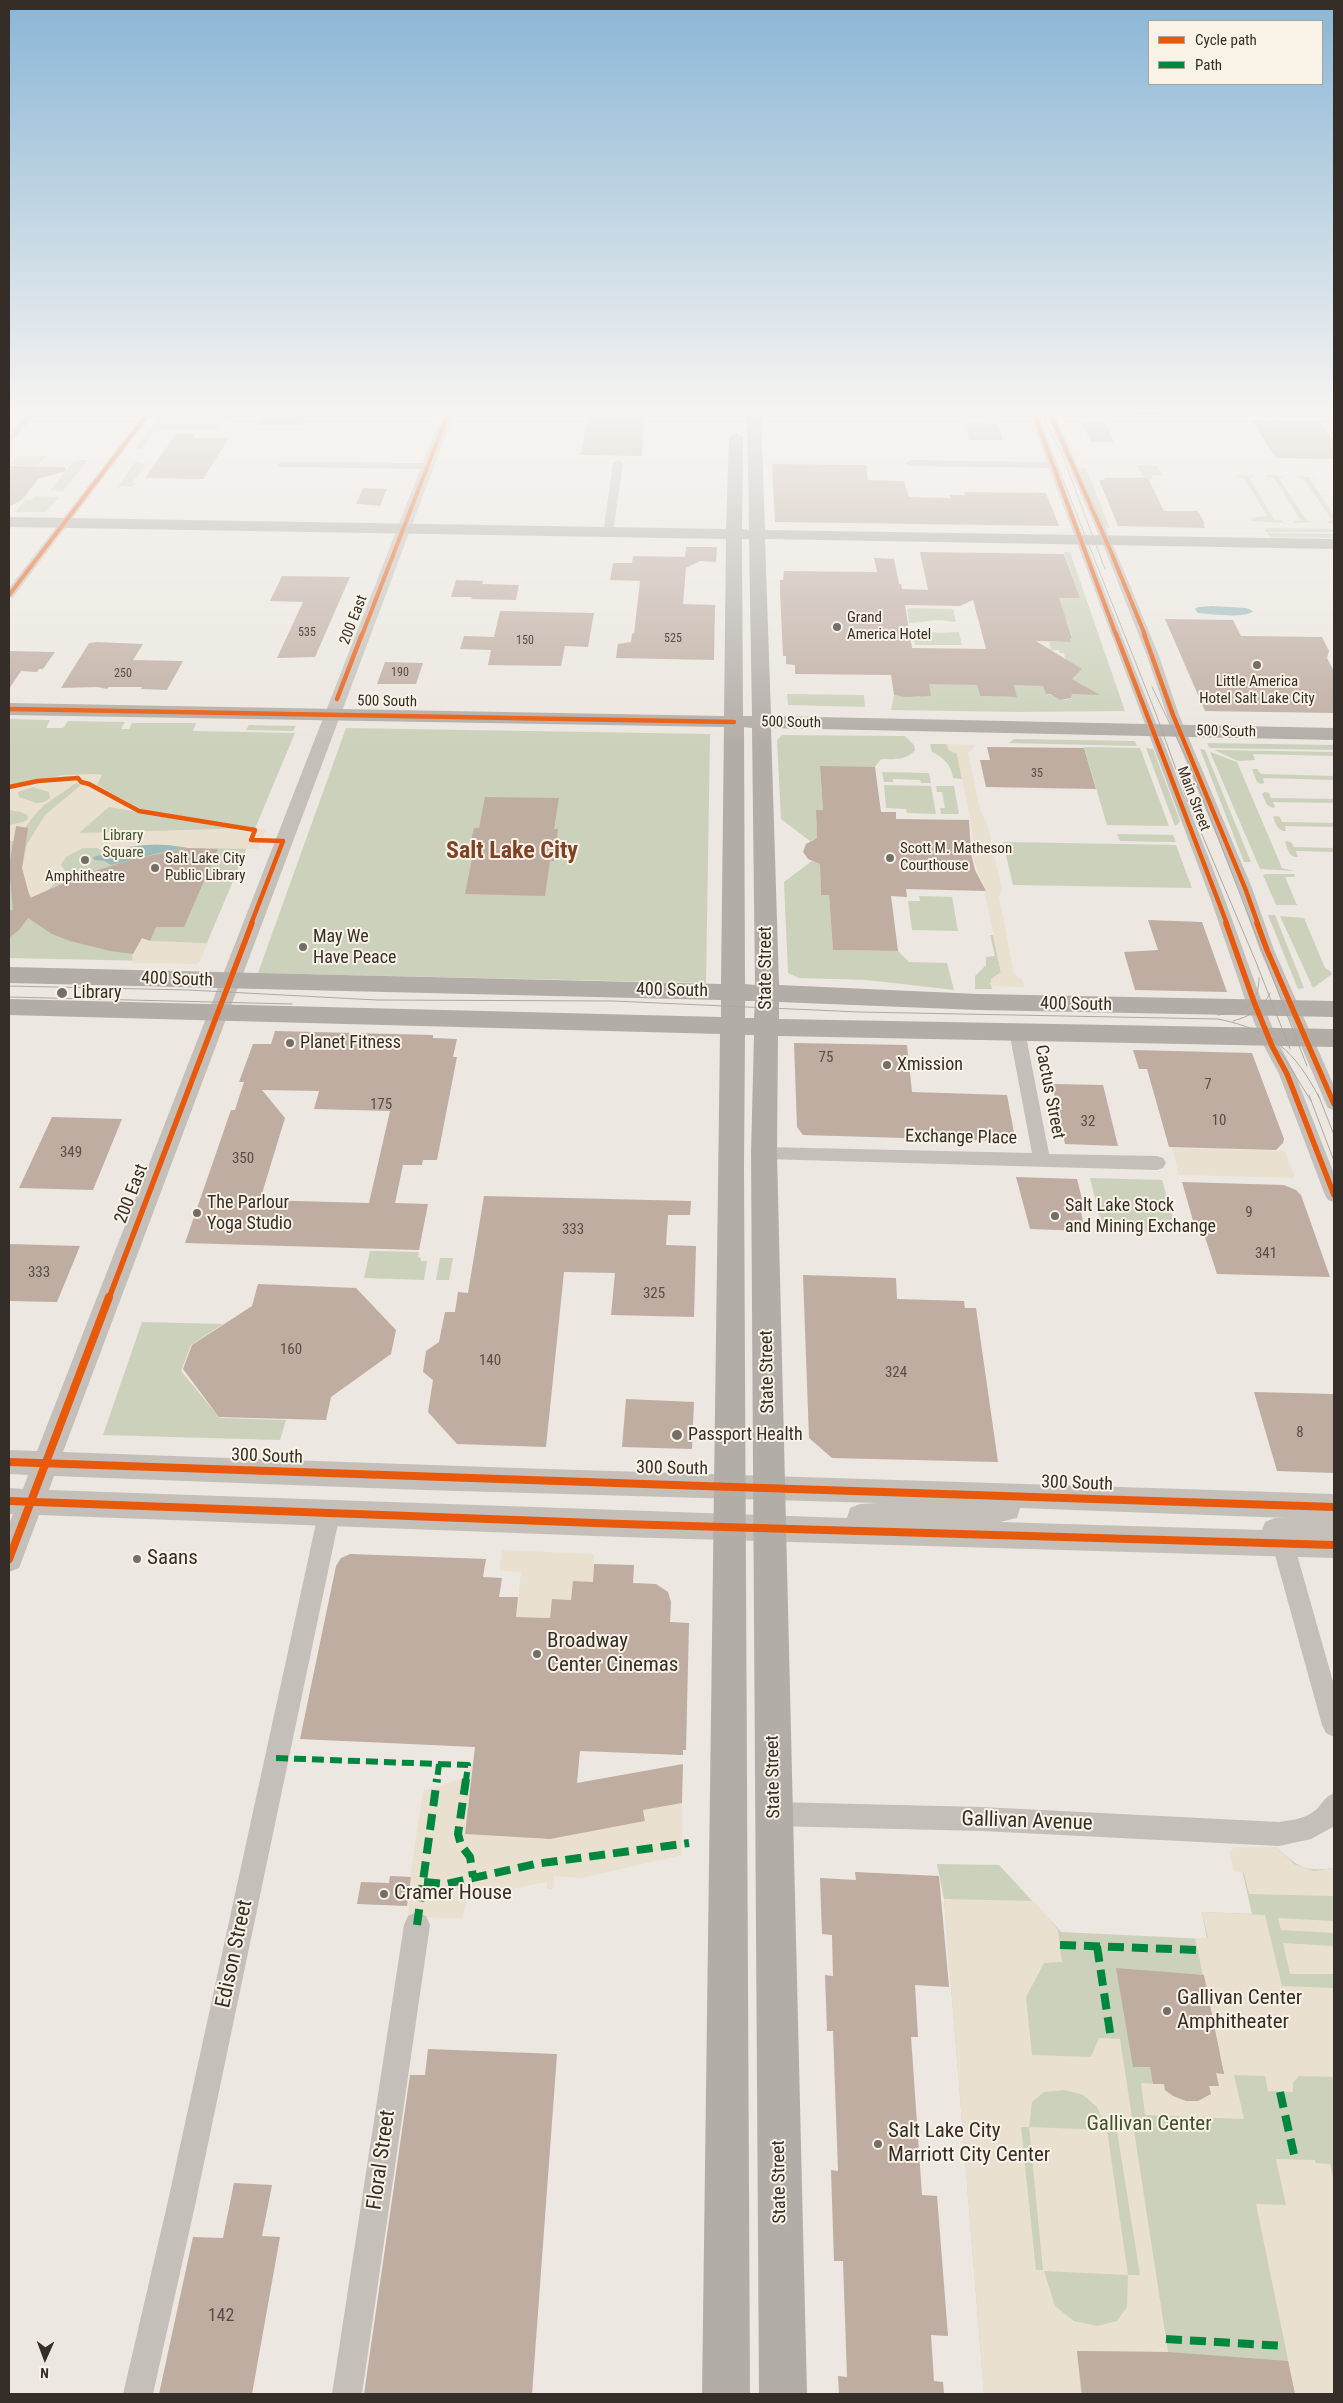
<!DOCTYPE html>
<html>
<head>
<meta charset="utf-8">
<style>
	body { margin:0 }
	#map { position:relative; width:1343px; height:2403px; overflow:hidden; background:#ece7e0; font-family:"Roboto Condensed",sans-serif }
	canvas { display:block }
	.frame { position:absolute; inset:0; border:10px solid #352d27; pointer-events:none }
	.legend { position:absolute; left:1148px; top:20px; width:175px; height:65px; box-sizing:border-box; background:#f8f2e7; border:1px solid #aaa39a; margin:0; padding:6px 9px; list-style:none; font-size:15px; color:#352d27 }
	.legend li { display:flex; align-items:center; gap:10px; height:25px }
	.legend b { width:25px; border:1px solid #aaa39a }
	.north { position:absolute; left:20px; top:2333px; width:50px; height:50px; -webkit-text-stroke:4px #f8f2e7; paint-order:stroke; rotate:182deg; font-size:14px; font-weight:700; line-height:20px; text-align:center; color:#352d27 }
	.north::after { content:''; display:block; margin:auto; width:18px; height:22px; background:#352d27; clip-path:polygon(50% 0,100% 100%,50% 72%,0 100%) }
</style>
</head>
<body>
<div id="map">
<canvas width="1343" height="2403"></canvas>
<div class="frame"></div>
<ul class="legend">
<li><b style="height:6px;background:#e8590c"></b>Cycle path</li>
<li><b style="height:6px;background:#00873e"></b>Path</li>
</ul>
<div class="north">N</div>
</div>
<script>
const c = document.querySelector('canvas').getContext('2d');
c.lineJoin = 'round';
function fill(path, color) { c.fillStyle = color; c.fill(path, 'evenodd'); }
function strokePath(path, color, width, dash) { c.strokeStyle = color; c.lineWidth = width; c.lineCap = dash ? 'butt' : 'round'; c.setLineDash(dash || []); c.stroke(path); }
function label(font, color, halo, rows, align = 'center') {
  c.font = font + ' "Roboto Condensed",sans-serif'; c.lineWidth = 4; c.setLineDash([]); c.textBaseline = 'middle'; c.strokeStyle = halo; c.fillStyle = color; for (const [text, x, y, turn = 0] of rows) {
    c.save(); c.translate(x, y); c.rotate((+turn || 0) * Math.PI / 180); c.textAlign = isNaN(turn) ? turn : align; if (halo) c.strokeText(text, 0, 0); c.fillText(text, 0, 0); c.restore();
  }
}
fill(new Path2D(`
	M163 411H170L142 449H135Z
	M172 411H231L219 430 159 429Z
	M18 456H46L38 466 10 465Z
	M78 460H88L63 491 50 490 74 461Z
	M136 461 148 465 134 480 132 482 135 483 132 487 118 486Z
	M1137 465 1157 466 1162 475H1151L1153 480 1130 478 1143 477Z
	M1079 468H1086L1110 528 1104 529Z
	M1240 475 1255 476 1249 478 1275 520H1282L1285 523 1253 521 1251 518 1267 516 1244 478 1236 477Z
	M1267 475 1285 477 1279 478 1306 520 1314 522 1295 523 1293 521 1300 520 1274 478 1266 477Z
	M1299 476 1316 478 1310 479 1334 515V524L1326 522 1332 520 1304 479 1296 477Z
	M34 496 59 497 46 512H15L25 500H31Z
	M1268 528 1334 529V532H1266L1265 529Z
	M1267 533 1334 534V538L1271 537Z
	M1064 552H1070L1125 711 1019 712 891 710 894 695 919 697 928 680 976 681 980 696 1017 697 1013 684 1043 685 1046 694C1055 694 1059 704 1071 698V694L1087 690 1081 684 1070 681 1073 674 1081 671 1079 668 1066 661 1064 653H1060L1059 650H1051L1049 642H1071L1070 638 1072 637 1067 621 1045 598H1080Z
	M911 608 953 609 956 622 939 620 909 623 907 609Z
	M916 629 938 633 959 632 962 645H915L911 630Z
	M787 694 864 695 865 707 788 705Z
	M9 719 50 720 46 728H63L68 721 125 722 121 729H129L132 723H196L193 731 295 733 199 962 9 958Z
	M249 725 296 726 293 731 246 730Z
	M346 728 710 734 706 983 258 973Z
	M782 735 905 736 914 745 915 750C906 761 894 759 881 759L875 767H820L823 810 816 811 817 836 819 837 810 841 781 819 777 740Z
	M1014 739 1135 741 1137 746 1009 743Z
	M1207 743 1334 745V750L1209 748Z
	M930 744H946L952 752 957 753 962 779 953 778C951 765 945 758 932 752Z
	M1084 747 1140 748 1169 826 1107 825Z
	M1146 748 1153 749 1180 821 1177 825 1175 826Z
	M1200 749 1205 750 1251 862H1244Z
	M1214 750 1334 752V756L1253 754 1255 760 1238 761Z
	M1210 752 1237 762 1282 868 1294 871 1260 869Z
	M1252 769H1257L1261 774 1334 776V780L1263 778 1264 783 1261 784 1257 782Z
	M882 772 929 773 931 783H921L920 780 893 779V782H884Z
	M884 785 931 786 936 814 907 813 906 809 886 808Z
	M936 786H954L959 814H941L940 808H945L942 792H937Z
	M1265 792 1269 793 1271 798 1334 799V803L1273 802 1275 807 1273 808 1267 805 1262 794Z
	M1276 816 1280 817 1282 822 1334 823V827L1285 826 1286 831C1278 832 1276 824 1273 817Z
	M1117 834 1173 835 1176 842 1120 841Z
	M1287 841 1291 842 1294 847 1334 848V852L1296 851 1298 857C1289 858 1288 849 1285 842Z
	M1003 842 1176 845 1192 888 1013 885Z
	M812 861 820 863 821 894 829 895 833 950 898 951 909 962 947 963 954 990 867 980 799 978 788 973 784 882Z
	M1266 874H1295L1294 877H1285L1297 905H1276L1263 875Z
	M919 896 952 897 958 931 912 930 908 901H920Z
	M1268 915H1275L1304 988 1298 989Z
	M1280 916 1304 918 1325 968 1330 971 1332 974 1313 988Z
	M990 935H993L1001 973 990 983 992 989H975V976L986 965V957L995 956Z
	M1090 1178 1162 1180 1177 1233 1103 1230Z
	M370 1251 419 1252 418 1257 421 1258V1261H427L424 1280 364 1278Z
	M440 1258H453L449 1280H436Z
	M142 1322 223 1324 191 1345 181 1371 220 1418 286 1420 280 1440 103 1435Z
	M1237 1847H1276C1298 1867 1304 1872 1334 1868V2394H984L944 1899 937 1864 999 1865 1061 1932 1207 1939 1202 1912 1252 1914Z`), '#cbd1ba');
fill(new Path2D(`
	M946 744 974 745 973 749 968 753 980 809 987 823 1002 889 999 897 1014 974 1022 980 1024 987 991 986V979L1001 972 983 884 973 858 972 828 957 754 949 750Z
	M96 774 102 775 97 785 141 809 138 812 109 807 79 833 254 828 266 830 258 849 188 848 157 844 133 846 106 853 97 848H83L66 857 61 865 66 872 47 891 32 898 27 890 22 868 27 844 45 815 81 785 76 783 43 806 32 818 16 841H9V825L23 822 28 819 27 815 21 812 9 810V786L63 775ZM33 787 49 792 50 798 44 802 36 803 19 797 18 792Z
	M134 934 151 941 208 943 198 964 132 963Z
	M1172 1148 1285 1151 1295 1178 1179 1175Z
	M502 1550 594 1554 593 1582 571 1600 552 1599 550 1618 516 1617 521 1572 500 1571Z
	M474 1760 465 1834 542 1839 565 1836 645 1821 643 1810 682 1803V1855L581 1878 554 1876 553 1889H547V1882L501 1891 500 1895 467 1893 463 1918 408 1917 411 1870 423 1791 466 1777Z
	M1234 1847H1276L1294 1864 1314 1871 1334 1868V1896L1249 1894 1244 1873 1234 1871 1230 1852Z
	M944 1899 1034 1901 1058 1930 1062 1962 1044 1963 1026 1997 1032 2055 1091 2057 1099 2038 1120 2039 1168 2352 1077 2351 1081 2394H984ZM1065 2090 1083 2095 1097 2107 1107 2130 1029 2127 1032 2102 1044 2092ZM1021 2127H1029L1043 2270H1036ZM1107 2130 1117 2131 1140 2275H1128ZM1044 2271 1128 2275 1127 2307 1117 2321 1097 2326 1074 2321 1055 2306Z
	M1202 1912 1265 1915 1282 1986 1334 1988V2077L1299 2076 1293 2083V2092L1268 2091 1265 2076 1234 2075 1244 2119 1145 2115 1141 2083 1164 2084 1165 2090 1173 2096 1210 2092 1209 2086 1218 2085 1216 2073 1224 2074 1195 1938H1208Z
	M1278 1918 1334 1921V1933L1281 1930Z
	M1283 1943 1334 1946V1974H1290Z
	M1276 2159 1315 2160V2163L1330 2164 1334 2181V2394H1295L1256 2204 1286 2205Z`), '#eae0d0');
fill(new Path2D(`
	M1212 606 1246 608 1253 611C1245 619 1210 614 1198 613L1195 609 1198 607Z
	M145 845H168L188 848 159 853 111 865 105 861 94 860 93 857 120 849Z`), '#9dbabc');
fill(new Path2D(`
	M265 411H308L301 425H256Z
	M588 413 645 414 642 456 581 455Z
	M1251 420H1318L1334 441V459L1276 458Z
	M965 423 998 424 1003 440H969Z
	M1082 423H1105L1114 442H1091Z
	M176 434H195L192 438H229L203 479 145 478Z
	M772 464 866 465 868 480 904 481 909 497 951 498 950 495H965L964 492 1046 493 1059 526 775 522Z
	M9 466 65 467 66 471 38 479 22 500 9 507Z
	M1104 478H1148L1164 511H1198L1205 524H1203L1205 528 1118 526 1099 480H1105Z
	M363 488 387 489 380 506 356 504Z
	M686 547H717L716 562 700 561 686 568 683 604 715 605 714 660 616 658 618 644 631 642 632 633 634 634 640 581 610 580 613 563H632L633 556 685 557Z
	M920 552 1064 554 1080 598H1059L1072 638H1070L1071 642 1036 641 1082 669 1072 679 1100 695 1072 694 1071 698 1060 700 1050 694H1046L1043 686 1014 685 1017 697 980 696 977 685 929 684 931 696 906 697 894 695 891 675 795 674V665L786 664V656H783L780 591V580H783L784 571 877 572 874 558 894 559 899 584H901L902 589 928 590ZM973 600 986 649 912 648 905 605 960 606Z
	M282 576 350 577 315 657 277 658 303 602 270 601Z
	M456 580 483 581 482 584 519 585 516 600 471 599 472 597H451Z
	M500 611 594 613 588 647 565 646 561 666 488 665 491 650 460 649 464 636 494 637Z
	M1165 619 1233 620 1241 636 1322 637 1329 651 1327 658 1334 671V713L1205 711Z
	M97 642 143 644 133 660 183 661 167 690 141 689 142 687H109L107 689 97 687 61 688 89 643Z
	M9 651 55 652 43 669H39L37 672 21 671 9 689Z
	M385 662 423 663 416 684H377Z
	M987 747 1084 748 1096 789 986 787 980 760H990Z
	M820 766 875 767 881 812H896V819L969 820 971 854 975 870 986 891 906 889 907 897 891 896 898 951 833 950 829 895H821L820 864 808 859 803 852 806 844 817 838 816 810H823Z
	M485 797 559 798 554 829H558L554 861H550L545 896 465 894 472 859H467L470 844 474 828H479Z
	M16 826 28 828 22 868 30 898 85 874 134 859 188 848 218 849 184 927H156L150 941 142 938 133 954 110 951 70 941 52 934 28 918 20 929 9 938V910H13L9 866Z
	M1148 920 1202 922 1227 992 1135 990 1124 952 1158 950Z
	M275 1031 433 1035V1038L457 1039 453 1057H457L437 1160H423L422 1165H403L395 1203 428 1204 419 1250 185 1243 231 1110H235L244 1082H239L253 1044H271ZM262 1090 319 1091 314 1109 390 1111 369 1203 260 1200 285 1118Z
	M794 1043 907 1045 912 1092 1007 1095 1015 1138 1005 1141 803 1135 797 1127Z
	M1133 1050 1252 1053 1284 1139 1283 1143 1276 1150 1169 1147 1147 1069H1139Z
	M1052 1084 1103 1085 1118 1146 1065 1144Z
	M52 1117 122 1119 93 1190 19 1188Z
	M1016 1177 1077 1179 1083 1203H1079L1085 1231 1030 1229Z
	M1182 1182 1284 1185 1296 1190 1301 1195 1330 1277 1217 1274 1203 1231H1196Z
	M484 1196 691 1201 690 1215H668L666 1245 696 1246 694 1317 611 1315 615 1273 564 1272 546 1447 457 1444 428 1412 433 1380 423 1372 426 1351 439 1342 445 1312H455L458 1292 468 1293Z
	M9 1244 80 1246 57 1302 9 1301Z
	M803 1275 896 1278 897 1299 964 1301 965 1308H976L998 1462 832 1458 809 1438Z
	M258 1284 356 1288 396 1330 391 1354 331 1397 326 1420 219 1417 183 1369 192 1345 252 1306Z
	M1254 1392 1334 1394V1473L1277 1471Z
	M626 1399 694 1402 692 1449 622 1447Z
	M350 1554 486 1559 483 1577 502 1578 499 1597H518L516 1617 550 1618 552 1599 571 1600 573 1581 593 1582 594 1564 634 1565 633 1583 656 1584 668 1592 671 1602 670 1622 689 1623 686 1750H683V1755L580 1751 577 1783 683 1764 682 1803 643 1810 645 1821 550 1839 465 1834 475 1747 300 1739 336 1566 341 1558Z
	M855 1872 939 1876 949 1987 915 1985 918 2037H911L922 2195 937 2196 948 2336 931 2335 934 2381 943 2382 944 2394H839L838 2376 847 2377 843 2261H834L831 2170 838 2171 833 2031H827L825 1975 833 1976 832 1935 822 1934 820 1878 856 1880Z
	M390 1876 411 1877 407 1906 357 1904 361 1882 389 1883Z
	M1116 1968 1204 1975 1224 2074 1216 2073 1219 2086H1209L1211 2094 1198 2101H1186L1173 2096 1165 2090 1164 2084H1153L1150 2067H1133Z
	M428 2049 557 2054 532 2394H364L410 2075H425Z
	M234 2183 272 2185 262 2236 280 2237 252 2394H159L193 2237 223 2238Z
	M1077 2351 1168 2352 1288 2361 1295 2394H1082Z`), '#bfada2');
fill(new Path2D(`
	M30 411H39L12 441 9 442V434Z
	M146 411H154L13 597 9 598V588Z
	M1029 411H1037L1079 526 1225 900 1262 1002 1280 1046 1295 1074 1334 1174V1202L1328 1200 1325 1195 1279 1074 1264 1046 1246 1002 1211 900 1049 468 910 466 905 463 910 460 1047 462Z
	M1045 411H1053L1116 552 1159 656 1179 715 1252 888 1274 950 1334 1086V1110L1328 1108 1326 1104 1260 950 1238 888 1167 715 1147 656 1106 552Z
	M618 460 623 463 613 533 608 536 603 533 613 463Z
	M282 462 427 463 432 466 427 469 279 467 277 465Z
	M1017 1026 1023 1027 1025 1031 1049 1154 1157 1156 1163 1158 1166 1163 1163 1168 1157 1170 764 1159 758 1158 756 1153 758 1148 764 1147 1032 1153 1009 1031 1011 1027Z
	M329 1504 336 1507 340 1514 196 2201 153 2394H123L168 2201 318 1514 322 1507Z
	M1283 1534 1291 1537 1294 1544 1334 1685V1737L1326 1733 1322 1725 1272 1544 1275 1537Z
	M1334 1793 1333 1827 1311 1839 1279 1846 982 1831 774 1826 765 1823 762 1814 765 1805 774 1802 982 1807 1279 1822C1292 1820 1306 1819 1317 1809 1323 1802 1325 1797 1334 1793Z
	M417 1912 426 1916 430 1925 362 2394H332L404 1925 408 1916Z`), '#c4bfb9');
fill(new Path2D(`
	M443 411H455L63 1452C487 1468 910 1480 1334 1494V1558L622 1537 39 1515 19 1568 9 1572V1524L13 1514H9V1488L23 1489 28 1475 9 1474V1450L37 1451ZM54 1476 424 1490 877 1503 860 1504 850 1508 847 1518 49 1490ZM1020 1508 1287 1518H1275L1265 1522 1262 1530 1000 1522 1017 1518Z
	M1056 411H1334V417L1061 414Z`), '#c4bfb9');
fill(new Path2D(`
	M747 411H761L765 530 1334 539V549L765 539 771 716 1334 728V740L771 728 779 985 978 994 1334 1001V1017L978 1010 779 1002V1019L1334 1029V1047L778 1036 777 1153 807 2394H759L751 1153 754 1035H745L744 1167 750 2394H702L720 1034 9 1015V999L721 1017V1000L9 983V967L721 984 724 727 9 715V703L724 716 726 539 9 527V517L726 529 729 437 736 433 743 437 742 529 749 530ZM742 539H749L752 716H743ZM744 727 752 728 755 985 745 984ZM745 1001H755L754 1018H745Z`), '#b3ada8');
strokePath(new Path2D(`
	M1046 411 1040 417V422L1156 714 1186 797 1256 962 1290 1049
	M1054 411 1047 415 1045 421 1062 454 1105 569
	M1292 411 1334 412
	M1152 687 1189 763 1307 1066
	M9 986 189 990 377 1000 613 1001 859 1012 1218 1019C1272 1030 1295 1051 1320 1099
	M9 997 292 1004
	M1218 1015C1243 1012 1259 1006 1259 978
	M1233 1021C1250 1016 1263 1010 1270 993
	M1255 1036 1282 1054 1311 1101
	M1318 1094 1334 1135
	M1309 1095 1334 1161`), '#aca8a3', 1);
strokePath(new Path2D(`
	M276 1758 439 1764 437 1780
	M439 1764 468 1765 466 1780`), '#00873e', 6, [12, 6]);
strokePath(new Path2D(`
	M466 1779 458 1834 461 1845 470 1857 473 1877
	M424 1882 446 1884 535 1864 689 1843
	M417 1925 437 1779
	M1060 1945 1198 1950
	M1097 1946 1111 2039
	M1280 2092 1295 2159
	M1166 2339 1285 2346`), '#00873e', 8, [16, 8]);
strokePath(new Path2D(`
	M1033 411 1116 635
	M1049 411 1111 552 1145 635
	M1061 411 1334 414
	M9 595 150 411
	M362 635 449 411`), '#e8590c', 4);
strokePath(new Path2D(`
	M1116 634 1227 924
	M1144 634 1173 715 1245 888 1258 924
	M337 699 362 634
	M9 709 734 722
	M9 787 38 781 78 778 81 782 89 784 139 811 255 830 251 840 283 841 251 924`), '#e8590c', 4.5);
strokePath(new Path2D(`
	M1226 923 1254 1002 1272 1046 1287 1074 1334 1195
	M1257 923 1267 950 1334 1104
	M109 1298 252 923`), '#e8590c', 5.5);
strokePath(new Path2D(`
	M9 1462C451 1479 892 1491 1334 1507
	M9 1501 622 1524 1334 1545
	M9 1559 109 1297`), '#e8590c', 8);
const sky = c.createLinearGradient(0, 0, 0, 747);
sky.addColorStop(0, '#8ab6d6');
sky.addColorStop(0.55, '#f6f4f1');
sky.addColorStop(1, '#f6f4f100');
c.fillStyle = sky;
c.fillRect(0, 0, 1343, 747);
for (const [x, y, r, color] of [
	[837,627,5,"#756e68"],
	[1257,665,5,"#756e68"],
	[890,858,5,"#756e68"],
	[85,860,5,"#756e68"],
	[155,868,5,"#756e68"],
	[303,947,5,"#756e68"],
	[62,993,6,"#756e68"],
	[290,1043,5,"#756e68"],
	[887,1065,5,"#756e68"],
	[197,1213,5,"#756e68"],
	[1055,1216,5,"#756e68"],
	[677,1435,6,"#756e68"],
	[137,1559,5,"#756e68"],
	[537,1654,5,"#756e68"],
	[384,1894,5,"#756e68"],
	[1167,2011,5,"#756e68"],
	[878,2144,5,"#756e68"]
]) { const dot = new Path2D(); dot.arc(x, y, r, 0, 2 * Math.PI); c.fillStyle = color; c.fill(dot); strokePath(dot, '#f8f2e7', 2); }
label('12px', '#584d46', null, [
	["535",307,633],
	["525",673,639],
	["150",525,641],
	["190",400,673],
	["250",123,674],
	["35",1037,774]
]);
label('15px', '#352d27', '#f8f2e7', [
	["Grand",847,618],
	["America Hotel",847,635],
	["Little America",1257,682,"center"],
	["Hotel Salt Lake City",1257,699,"center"],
	["Scott M. Matheson",900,849],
	["Courthouse",900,866],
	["Salt Lake City",165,859],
	["Public Library",165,876],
	["Amphitheatre",85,877,"center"]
], 'left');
label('15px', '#352d27', '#f8f2e7', [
	["200 East",354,620,-69],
	["500 South",387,702,1],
	["500 South",791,723,1],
	["500 South",1226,732,1],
	["Main Street",1193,799,69]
]);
label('15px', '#41522c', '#f8f2e7', [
	["Library",123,836],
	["Square",123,853]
]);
label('15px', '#584d46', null, [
	["75",826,1058],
	["7",1208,1085],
	["175",381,1105],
	["10",1219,1121],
	["32",1088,1122],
	["349",71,1153],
	["350",243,1159],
	["9",1249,1213],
	["333",573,1230],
	["341",1266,1254],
	["333",39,1273],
	["325",654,1294],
	["160",291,1350],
	["140",490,1361],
	["324",896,1373],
	["8",1300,1433]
]);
label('18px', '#352d27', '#f8f2e7', [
	["May We",313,937],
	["Have Peace",313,958],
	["Library",73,993],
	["Planet Fitness",300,1043],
	["Xmission",897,1065],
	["The Parlour",207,1203],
	["Yoga Studio",207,1224],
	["Salt Lake Stock",1065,1206],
	["and Mining Exchange",1065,1227],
	["Passport Health",688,1435]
], 'left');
label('18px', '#352d27', '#f8f2e7', [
	["State Street",766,968,-90],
	["400 South",177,980,2],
	["400 South",672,991,1],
	["400 South",1076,1005,1],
	["Cactus Street",1049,1092,79],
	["Exchange Place",961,1138,1],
	["200 East",132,1194,-69],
	["State Street",768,1372,-91],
	["300 South",267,1457,2],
	["300 South",672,1469,1],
	["300 South",1077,1484,2],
	["State Street",774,1777,-91],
	["State Street",780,2182,-91]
]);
label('18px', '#584d46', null, [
	["142",221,2316]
]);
label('21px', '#352d27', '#f8f2e7', [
	["Saans",147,1559],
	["Broadway",547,1642],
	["Center Cinemas",547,1666],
	["Cramer House",394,1894],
	["Gallivan Center",1177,1999],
	["Amphitheater",1177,2023],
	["Salt Lake City",888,2132],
	["Marriott City Center",888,2156]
], 'left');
label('21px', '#352d27', '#f8f2e7', [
	["Gallivan Avenue",1027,1822,2],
	["Edison Street",235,1954,-78],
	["Floral Street",382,2160,-82]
]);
label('21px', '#41522c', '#f8f2e7', [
	["Gallivan Center",1149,2125]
]);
label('bold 24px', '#814124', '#f8f2e7', [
	["Salt Lake City",512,852]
]);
</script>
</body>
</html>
